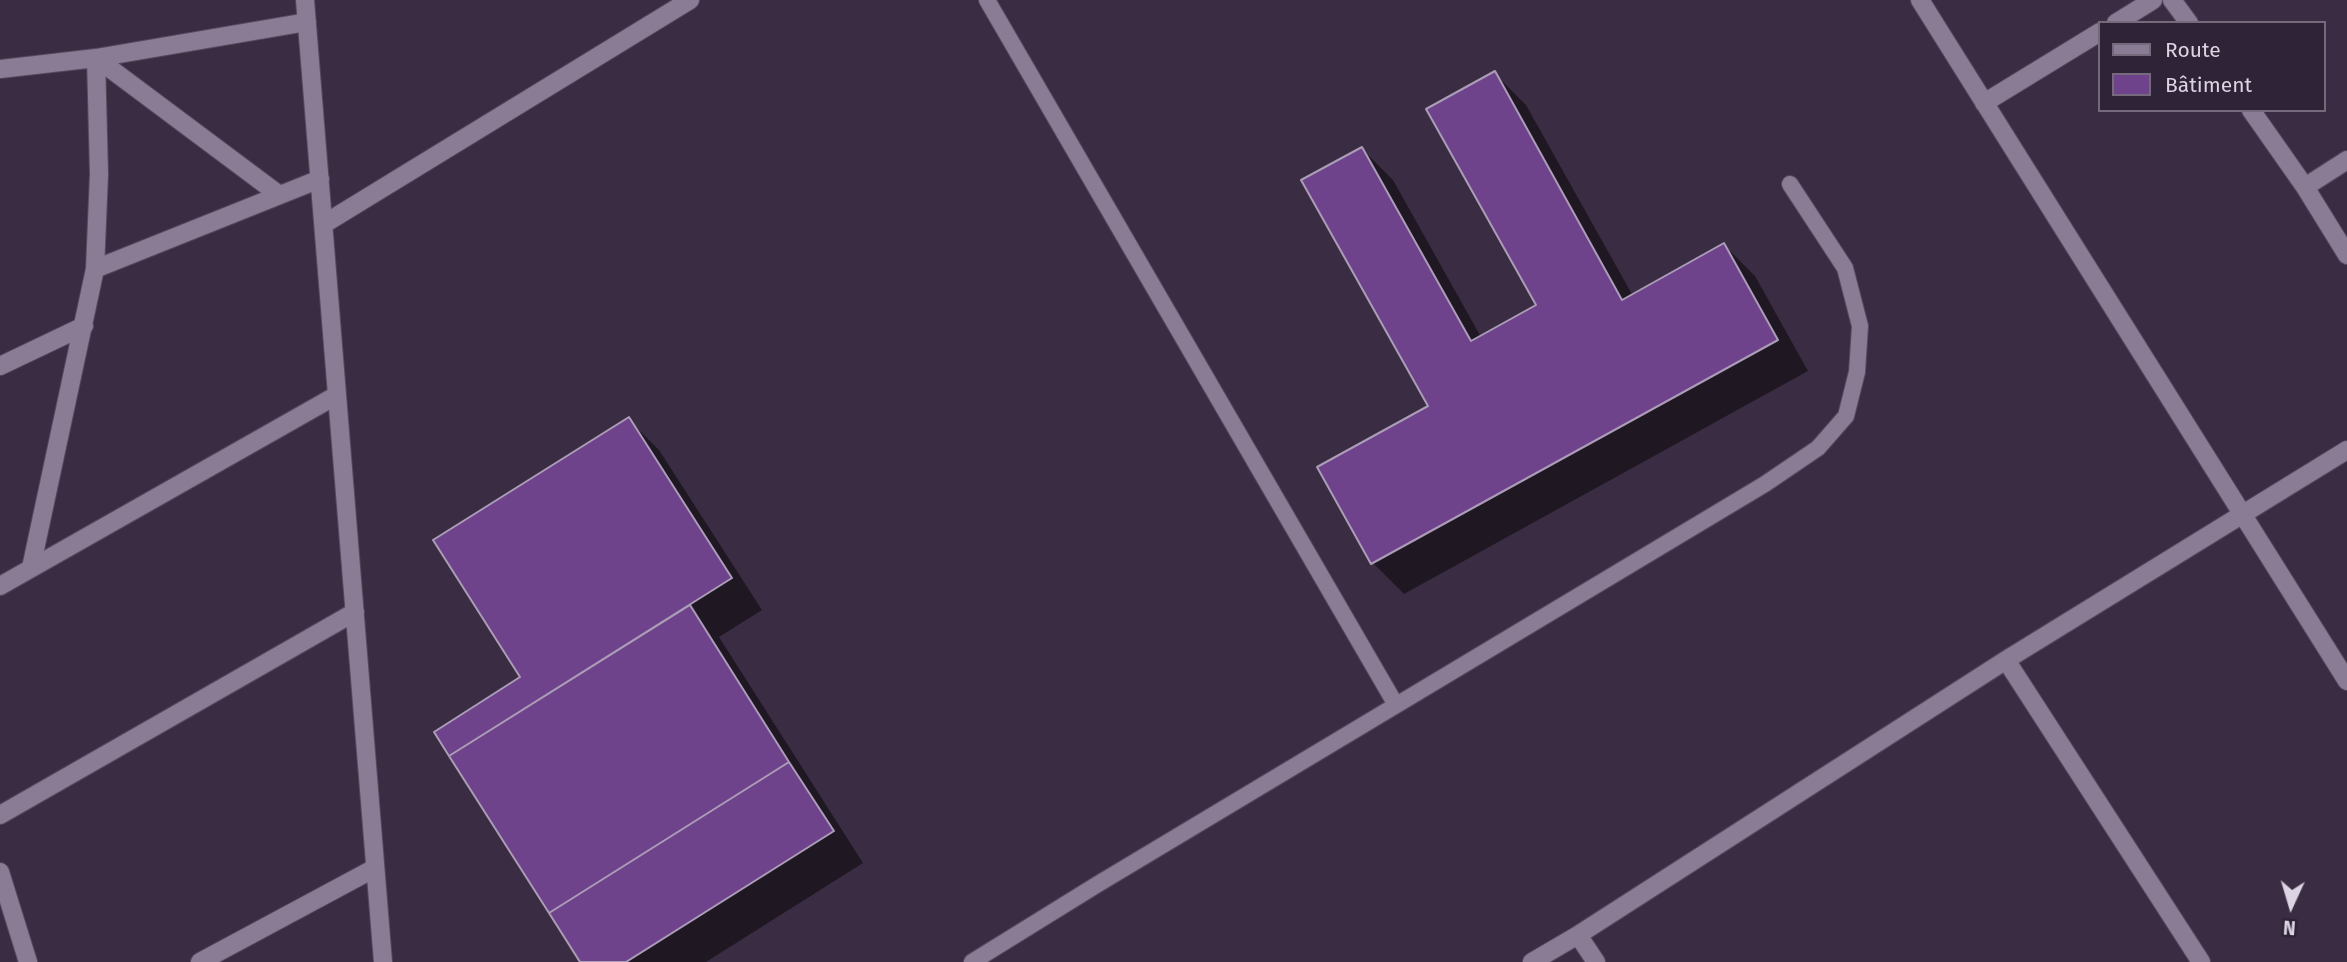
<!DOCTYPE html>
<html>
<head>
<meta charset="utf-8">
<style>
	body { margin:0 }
	#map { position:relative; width:2347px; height:962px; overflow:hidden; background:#3a2d43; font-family:"Fira Sans",sans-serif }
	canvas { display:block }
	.legend { position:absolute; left:2098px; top:21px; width:228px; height:91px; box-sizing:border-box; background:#2f2338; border:2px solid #746a7c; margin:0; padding:9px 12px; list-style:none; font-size:21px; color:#dcd4e2 }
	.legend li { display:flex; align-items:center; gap:14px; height:35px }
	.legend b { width:35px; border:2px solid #746a7c }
	.north { position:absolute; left:2256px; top:871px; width:70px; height:70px; -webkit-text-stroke:5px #2f2338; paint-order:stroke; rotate:184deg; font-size:19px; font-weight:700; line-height:28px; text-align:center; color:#dcd4e2 }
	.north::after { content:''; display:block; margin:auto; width:24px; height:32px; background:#dcd4e2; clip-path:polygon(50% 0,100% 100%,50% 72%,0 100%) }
</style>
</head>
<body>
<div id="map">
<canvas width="2347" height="962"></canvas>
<ul class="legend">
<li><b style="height:9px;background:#8b7c96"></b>Route</li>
<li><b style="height:19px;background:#6f438b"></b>Bâtiment</li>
</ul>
<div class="north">N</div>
</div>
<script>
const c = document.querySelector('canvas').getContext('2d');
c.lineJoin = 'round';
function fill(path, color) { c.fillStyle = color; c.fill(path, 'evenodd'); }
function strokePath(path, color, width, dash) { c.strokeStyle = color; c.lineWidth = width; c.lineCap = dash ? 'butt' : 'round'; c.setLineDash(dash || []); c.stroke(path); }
fill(new Path2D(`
	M1495 74 1526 105 1633 296 1724 245 1755 276 1808 371 1404 594 1373 563 1430 407 1362 149 1393 180 1481 337 1538 306Z
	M628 419 659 450 762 610 719 637 863 863 706 962H582L436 733 523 678Z`), '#0007');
const building = new Path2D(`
	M1495 71 1622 300 1724 243 1778 340 1371 564 1317 467 1428 406 1301 180 1362 147 1471 341 1536 305 1426 109Z
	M629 417 732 578 449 756 434 732 520 677 433 540Z
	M690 605 789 762 549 913 449 756Z
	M789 762 834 831 626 962H580L549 913Z`);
fill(building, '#6f438b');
strokePath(building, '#ab9cb7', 2);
const lane = new Path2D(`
	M987 0 1396 705
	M972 962 1098 884 1765 484 1818 448 1846 416 1857 372 1860 326 1845 268 1790 184`);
const street = new Path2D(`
	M305 0 383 962
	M1920 0 2347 681
	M2172 0 2189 23
	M2116 23 2153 0
	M96 58 278 194
	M0 69 96 58 307 22
	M1984 103 2100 32
	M2251 110 2305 187 2347 255
	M2305 187 2347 160
	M324 224 690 0
	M95 269 320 179
	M0 366 84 326
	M31 568 95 269 99 174 96 58
	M0 586 337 395
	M2006 660 2201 962
	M0 815 355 612
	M0 872 28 962
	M1578 935 1596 962
	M200 962 375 868
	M1532 962 1578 935 2006 660 2347 450`);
strokePath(lane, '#554a5d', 18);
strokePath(street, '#554a5d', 20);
strokePath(lane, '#8b7c96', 16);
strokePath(street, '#8b7c96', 18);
</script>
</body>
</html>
